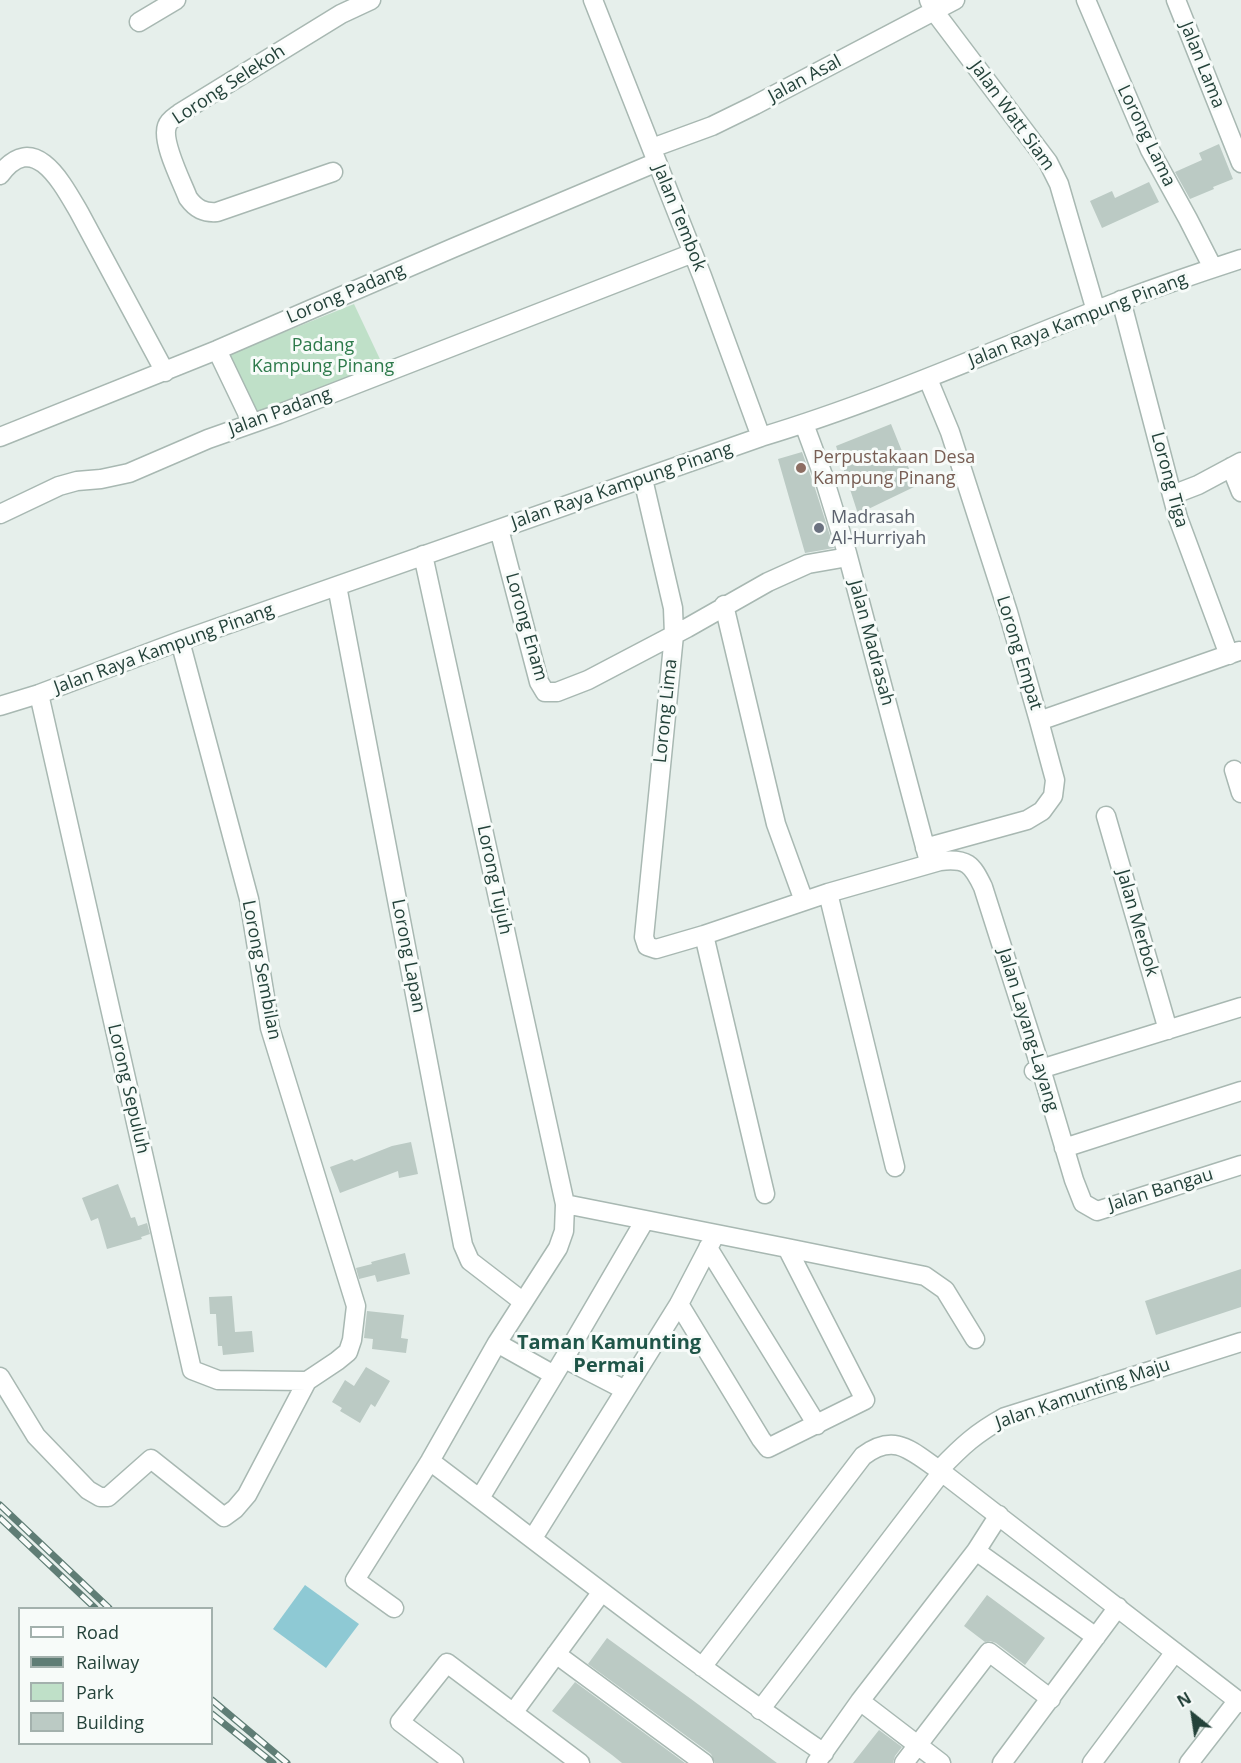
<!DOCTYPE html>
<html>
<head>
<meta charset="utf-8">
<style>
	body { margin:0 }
	#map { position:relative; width:1241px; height:1763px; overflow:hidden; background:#e6efeb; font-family:"Open Sans",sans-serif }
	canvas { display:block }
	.legend { position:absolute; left:18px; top:1607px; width:195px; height:138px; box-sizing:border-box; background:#f7fbf9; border:2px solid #a3b1ad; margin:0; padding:8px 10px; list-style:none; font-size:18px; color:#24423a }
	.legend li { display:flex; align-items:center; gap:12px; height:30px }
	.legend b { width:30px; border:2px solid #a3b1ad }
	.north { position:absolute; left:1163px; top:1685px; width:60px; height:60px; -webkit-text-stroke:4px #f7fbf9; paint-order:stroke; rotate:330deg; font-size:16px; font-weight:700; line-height:24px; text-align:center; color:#24423a }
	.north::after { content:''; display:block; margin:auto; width:21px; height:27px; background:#24423a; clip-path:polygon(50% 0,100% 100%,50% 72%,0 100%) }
</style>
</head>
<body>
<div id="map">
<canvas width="1241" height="1763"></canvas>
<ul class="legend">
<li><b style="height:8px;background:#fff"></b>Road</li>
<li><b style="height:8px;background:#5f7d75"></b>Railway</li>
<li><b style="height:16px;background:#bfe0c8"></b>Park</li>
<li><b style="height:16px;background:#bbcac4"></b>Building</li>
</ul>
<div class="north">N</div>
</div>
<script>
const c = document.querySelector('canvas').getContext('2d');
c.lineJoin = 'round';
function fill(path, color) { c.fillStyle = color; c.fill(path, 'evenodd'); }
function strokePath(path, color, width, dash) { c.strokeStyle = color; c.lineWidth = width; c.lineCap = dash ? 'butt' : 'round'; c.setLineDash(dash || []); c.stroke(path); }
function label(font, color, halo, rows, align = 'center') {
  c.font = font + ' "Open Sans",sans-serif'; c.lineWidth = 6; c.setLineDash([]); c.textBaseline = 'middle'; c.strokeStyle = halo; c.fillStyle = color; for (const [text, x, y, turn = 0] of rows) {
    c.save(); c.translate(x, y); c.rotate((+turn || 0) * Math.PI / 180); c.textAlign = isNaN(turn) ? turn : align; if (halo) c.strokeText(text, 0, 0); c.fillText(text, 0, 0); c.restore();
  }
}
fill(new Path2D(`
	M354 304 386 372 252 423 220 358Z`), '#bfe0c8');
fill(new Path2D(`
	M305 1585 359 1624 326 1668 273 1629Z`), '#8ec9d4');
fill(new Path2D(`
	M1219 144 1233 179 1213 187 1214 189 1190 199 1175 172 1202 160 1199 153Z
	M1149 182 1159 202 1102 228 1090 201 1112 191 1115 198Z
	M891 424 916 486 858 514 836 446Z
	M802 452 813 482 834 548 805 553 778 459Z
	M411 1142 418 1174 399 1178 398 1171 340 1193 330 1167 352 1159 354 1161 392 1146Z
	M118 1184 131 1218 135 1217 138 1226 147 1223 150 1234 141 1237 142 1239 107 1249 98 1218 91 1221 82 1198Z
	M405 1253 410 1274 377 1282 375 1275 359 1279 356 1268 372 1264 371 1262Z
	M1241 1269V1307L1156 1335 1145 1301Z
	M232 1296 235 1332 252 1331 254 1352 223 1355 222 1346H218L216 1314H210L209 1297Z
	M367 1311 404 1315 401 1338 408 1339 406 1353 372 1349 373 1339 364 1338Z
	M366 1367 390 1381 375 1407 371 1404 360 1423 340 1411 342 1408 332 1402 345 1380 354 1386Z
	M987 1595 1045 1638 1025 1665 996 1643 990 1641 985 1642 964 1626Z
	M607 1638 691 1699 777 1763H715L711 1754 588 1664Z
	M575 1682 685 1763H622L612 1755 552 1711Z
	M879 1730 902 1747 895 1756 893 1763H853Z`), '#bbcac4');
const minor = new Path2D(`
	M593 0 702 276 761 437
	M929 0 934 11 1048 162 1059 184 1096 311
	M1086 0 1150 150 1188 219 1213 268
	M1176 0 1241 163
	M139 22 176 0
	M652 148 712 126 755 105 955 0
	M333 172 217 212C204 213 196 209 188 198 182 182 161 142 167 126 169 120 175 117 180 113L341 14 371 0
	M0 175C34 129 62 183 79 212L165 372
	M1121 300 1178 518 1229 655
	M217 350 252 423
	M804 424 824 478 847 553 928 858
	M0 437 217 350 453 248 657 162
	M1231 467 1241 492
	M643 479 673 608 674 635 644 937 647 946 656 949 704 935 828 893 940 861C967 858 972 864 983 887L1041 1069 1074 1180 1083 1203 1097 1211 1241 1165
	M1172 495 1198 485 1241 462
	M0 514 59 486 77 481 101 479 129 473 208 439 279 414 693 253
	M499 529 539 682 545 692H557L588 680 687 628 768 582 808 564 848 557
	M337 586 463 1245 470 1261 522 1301
	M724 605 776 824 804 901
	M39 694 192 1370 218 1380 307 1381
	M0 706 39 694 180 641 761 437C884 400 1000 347 1120 301 1160 286 1201 272 1241 259
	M1039 721 1239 651
	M1234 770 1241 793
	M1106 816 1168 1030
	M925 848 1027 820 1042 811 1053 796 1055 780 1039 721 1008 612 950 432 928 379
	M828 893 895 1167
	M704 935 765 1194
	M1034 1071 1241 1007
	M1064 1148 1241 1091
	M565 1204 787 1248 925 1276 945 1290 975 1339
	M708 1248 817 1425
	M679 1304 761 1439 768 1448 865 1400 787 1248
	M497 1343 554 1375
	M565 1359 625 1390
	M0 1377 36 1436 88 1490 100 1497H108L151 1459 224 1517 235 1509 247 1495 307 1381 337 1361 348 1352 352 1340 356 1306 270 1028 249 899 180 641
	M430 1461C561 1560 689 1661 824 1753
	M939 1470C962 1446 976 1433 1005 1417L1241 1342
	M480 1498 568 1352 645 1220
	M533 1538 679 1304 715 1235
	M976 1551 1096 1637
	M394 1608 355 1580 430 1461 497 1343 558 1248 564 1231 565 1204 423 555
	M556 1654 704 1763
	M702 1667 863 1456C895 1432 911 1451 939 1470L1241 1703
	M860 1701 941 1763
	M760 1710 941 1473
	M513 1713 601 1593
	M454 1763 400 1722 447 1663 580 1763
	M816 1763 860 1701 976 1551 999 1515
	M904 1763 989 1652 1051 1699
	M1002 1763 1118 1607
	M1092 1763 1175 1652
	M1189 1763 1238 1700`);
strokePath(minor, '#a8b8b2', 21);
strokePath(minor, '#fff', 18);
const rail = new Path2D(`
	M0 1505 109 1608
	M0 1518 95 1608
	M212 1700 287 1763
	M212 1714 273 1763`);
strokePath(rail, '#5f7d75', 7);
strokePath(rail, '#f7fbf9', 4.5, [14]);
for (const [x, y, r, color] of [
	[801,468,6,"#8d6e63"],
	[819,528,6,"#6b7280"]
]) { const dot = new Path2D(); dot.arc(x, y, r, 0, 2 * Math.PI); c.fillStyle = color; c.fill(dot); strokePath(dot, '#f7fbf9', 2); }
label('18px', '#24423a', '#f7fbf9', [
	["Jalan Lama",1202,65,68],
	["Jalan Asal",805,79,-28],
	["Lorong Selekoh",229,85,-33],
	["Jalan Watt Siam",1012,116,54],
	["Lorong Lama",1146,136,64],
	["Jalan Tembok",679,218,68],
	["Lorong Padang",346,294,-23],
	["Jalan Raya Kampung Pinang",1078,320,-21],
	["Jalan Padang",280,412,-20],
	["Lorong Tiga",1169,480,75],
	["Jalan Raya Kampung Pinang",622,486,-19],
	["Lorong Enam",526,627,74],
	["Jalan Madrasah",871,643,75],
	["Jalan Raya Kampung Pinang",164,649,-20],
	["Lorong Empat",1019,653,73],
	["Lorong Lima",666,711,-84],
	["Lorong Tujuh",494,880,78],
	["Jalan Merbok",1137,923,74],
	["Lorong Lapan",408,956,79],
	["Lorong Sembilan",261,970,79],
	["Jalan Layang-Layang",1028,1030,73],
	["Lorong Sepuluh",128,1089,77],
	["Jalan Bangau",1161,1190,-17],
	["Jalan Kamunting Maju",1083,1394,-19]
]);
label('18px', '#2d7a4b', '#f7fbf9', [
	["Padang",323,346],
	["Kampung Pinang",323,367]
]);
label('18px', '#785e54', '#f7fbf9', [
	["Perpustakaan Desa",813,458],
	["Kampung Pinang",813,479]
], 'left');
label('18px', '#5b616d', '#f7fbf9', [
	["Madrasah",831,518],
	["Al-Hurriyah",831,539]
], 'left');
label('bold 20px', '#1f5548', '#f7fbf9', [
	["Taman Kamunting",609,1343],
	["Permai",609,1366]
]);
</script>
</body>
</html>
